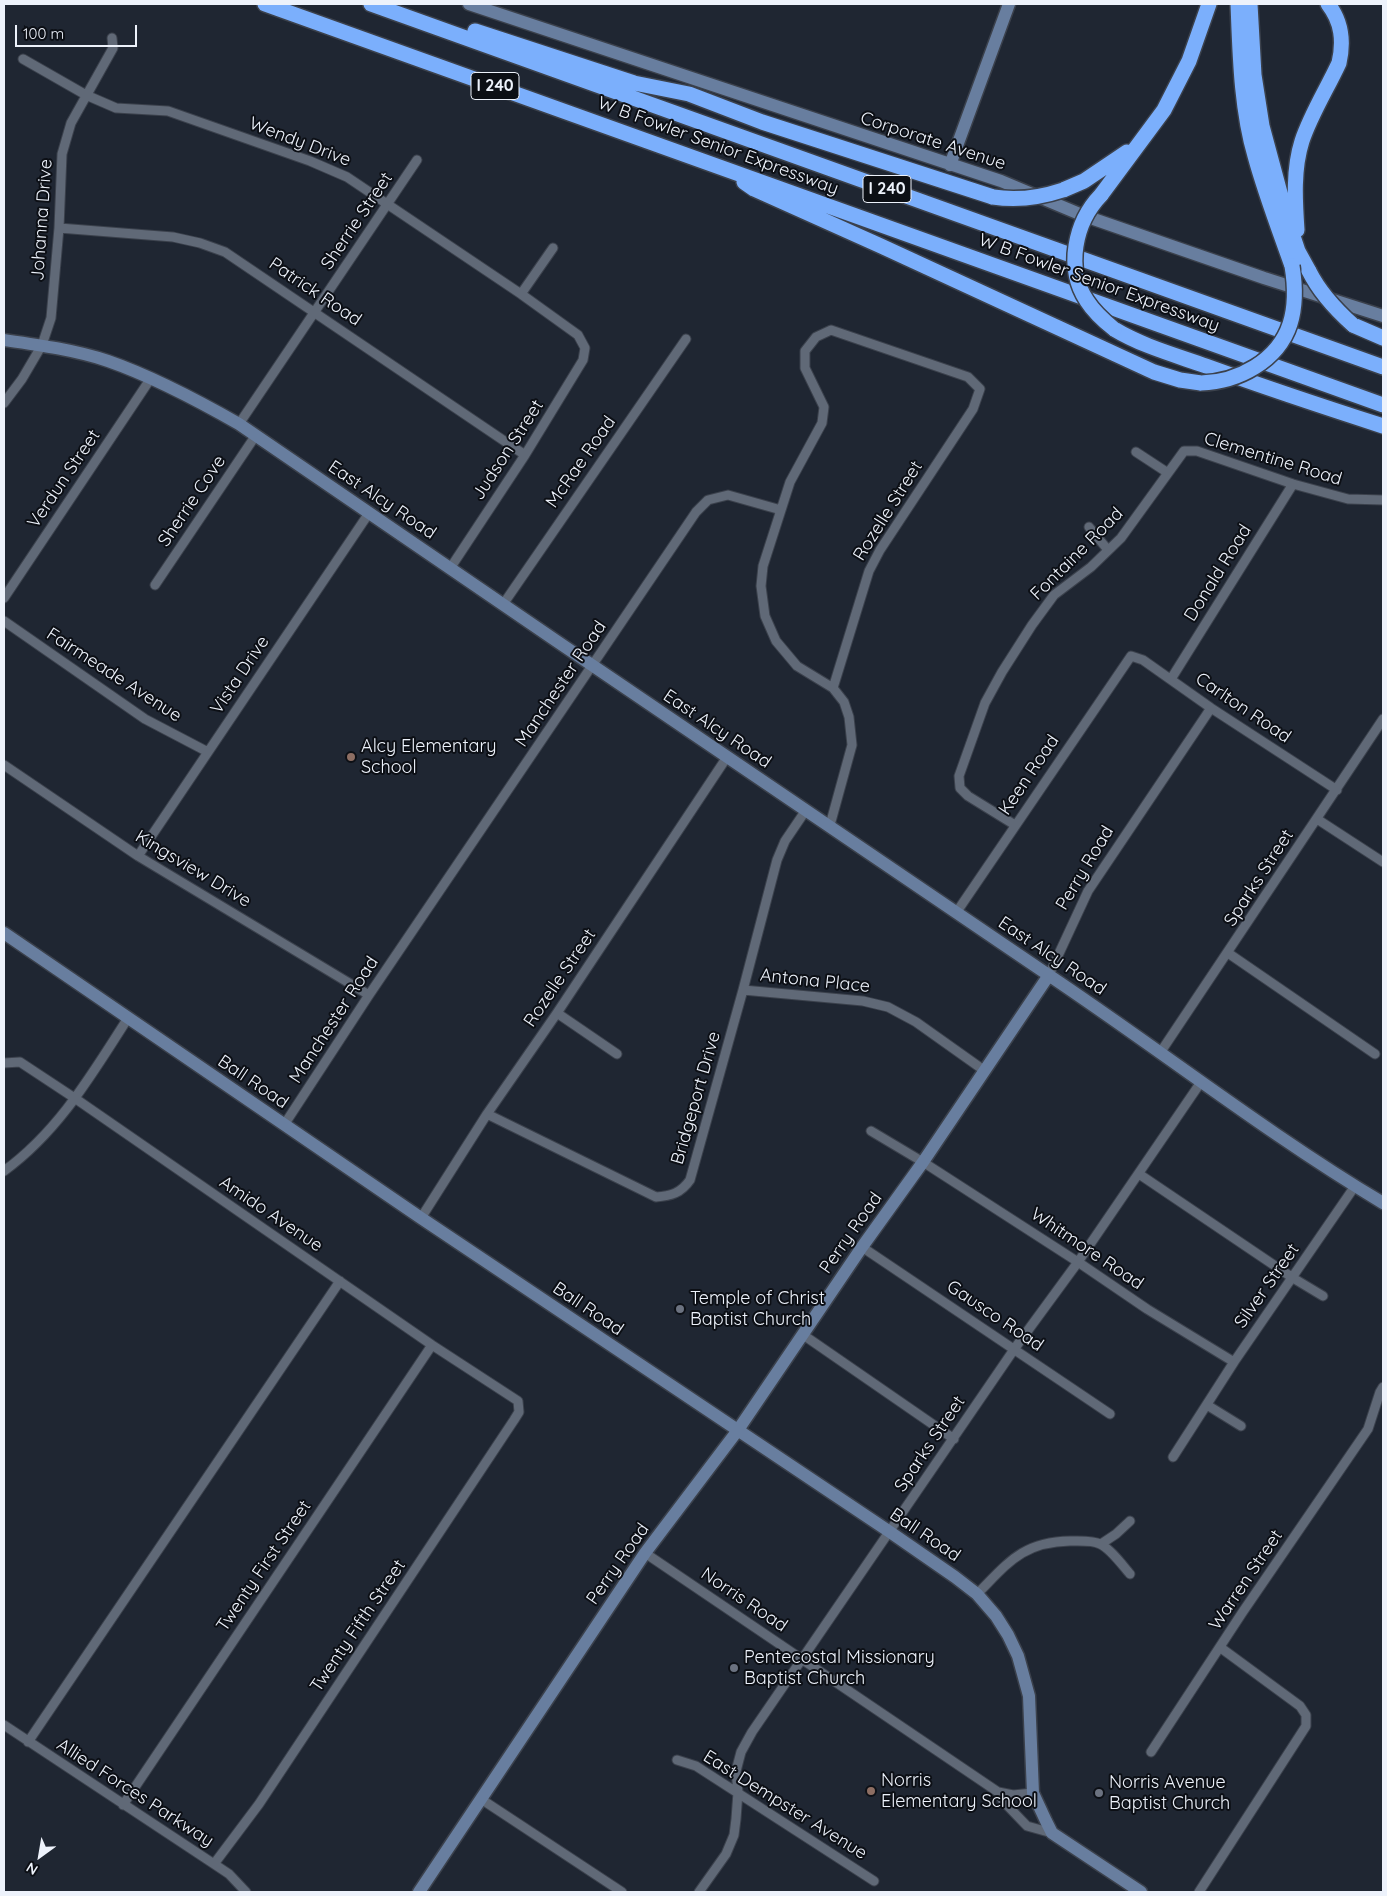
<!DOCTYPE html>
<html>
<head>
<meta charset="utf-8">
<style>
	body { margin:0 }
	#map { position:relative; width:1387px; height:1896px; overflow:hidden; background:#1f2632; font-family:Quicksand,sans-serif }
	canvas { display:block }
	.frame { position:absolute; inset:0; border:5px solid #edf2fb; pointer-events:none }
	.north { position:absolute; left:15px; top:1831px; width:50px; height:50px; -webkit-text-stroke:4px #0c0f15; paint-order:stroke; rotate:212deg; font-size:14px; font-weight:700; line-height:20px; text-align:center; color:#edf2fb }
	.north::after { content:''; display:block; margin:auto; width:18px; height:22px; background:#edf2fb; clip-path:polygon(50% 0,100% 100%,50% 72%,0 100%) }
	.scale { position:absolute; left:15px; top:25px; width:122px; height:22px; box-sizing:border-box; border:2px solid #edf2fb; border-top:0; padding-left:6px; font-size:15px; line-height:18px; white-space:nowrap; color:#edf2fb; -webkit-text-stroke:4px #0c0f15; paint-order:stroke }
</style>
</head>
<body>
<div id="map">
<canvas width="1387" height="1896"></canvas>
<div class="frame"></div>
<div class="north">N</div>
<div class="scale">100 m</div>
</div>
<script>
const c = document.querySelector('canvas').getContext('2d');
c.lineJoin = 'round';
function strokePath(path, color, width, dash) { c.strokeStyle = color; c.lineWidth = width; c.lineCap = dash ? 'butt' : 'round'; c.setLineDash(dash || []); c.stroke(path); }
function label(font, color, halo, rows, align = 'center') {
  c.font = font + ' Quicksand,sans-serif'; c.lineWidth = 4; c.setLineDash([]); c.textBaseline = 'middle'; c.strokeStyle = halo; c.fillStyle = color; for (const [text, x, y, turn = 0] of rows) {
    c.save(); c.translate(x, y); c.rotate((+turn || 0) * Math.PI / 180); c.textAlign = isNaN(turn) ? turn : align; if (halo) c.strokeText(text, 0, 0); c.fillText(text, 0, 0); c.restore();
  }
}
const street = new Path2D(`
	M23 59 86 95 116 108 168 111 310 161 347 177 521 294 578 335 585 348 583 360 525 455 451 567
	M59 228 173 237 200 243 225 252 525 455
	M521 294 553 248
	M4 403 22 379 42 345 51 318 59 228 62 154 71 123 113 48 112 38
	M239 424 417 160
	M1136 452 1168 473
	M1089 527 1108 550
	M155 585 256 435
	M4 598 151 378
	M504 603 686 339
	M4 621 145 719 208 752
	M1171 679 1293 484
	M4 765 138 856 369 995
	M1317 819 1383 862
	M830 825 852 745 849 717 844 702 833 688 797 666 776 641 765 616 761 586 763 566 790 482 822 423 824 407 805 368V351L816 337 831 330 968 377 980 389 973 409 880 550 869 571 833 688
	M1015 825 968 796 960 788 959 776 985 703 1002 672 1032 625 1054 595 1091 567 1121 538 1184 451H1197L1293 484 1348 499 1383 500
	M138 856 369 513
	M956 913 1131 656 1143 660 1211 708 1337 790
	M1228 953 1375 1054
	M1049 975 1088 891 1211 708
	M743 990 863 1001 888 1007 916 1022 985 1071
	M557 1013 617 1054
	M1160 1053 1383 719
	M4 1063 20 1062 76 1099 432 1345 518 1401 519 1412 514 1420 259 1804 214 1864
	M487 1114 656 1197C671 1196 681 1193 690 1180L743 990 777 860 785 841 806 810
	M284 1125 369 995 696 512 708 500 728 495 781 510
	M871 1131 923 1162 1078 1262 1147 1309 1234 1362
	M4 1171C59 1131 92 1074 128 1018
	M1139 1174 1293 1278 1323 1296
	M421 1218 487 1114 557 1013 727 757
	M862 1247 1110 1414
	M802 1334 954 1439
	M1207 1405 1241 1426
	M1173 1457 1234 1362 1355 1186
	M1101 1544 1116 1534 1130 1521
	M645 1553 998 1792
	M977 1594C1008 1563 1022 1542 1070 1541 1078 1541 1093 1540 1100 1544 1110 1548 1123 1566 1130 1574
	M4 1725 214 1864 229 1874 246 1892
	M28 1742 340 1281
	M1151 1752 1242 1613 1368 1429 1380 1392 1383 1387
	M677 1760 696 1766 874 1881
	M1033 1793 1013 1795 998 1792 1003 1801 1027 1826 1052 1833
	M481 1799 622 1892
	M123 1805 432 1345
	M699 1892 726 1854 734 1835 736 1819 738 1792 736 1771 741 1752 752 1732 1015 1348 1078 1262 1201 1082
	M1199 1892 1306 1726V1715L1300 1706 1221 1648`);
const secondary = new Path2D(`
	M469 4 1001 181 1082 215 1264 278 1383 316
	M950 165 1009 4
	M4 340C39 345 75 350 108 361 154 377 197 400 239 424 507 607 775 791 1044 972 1158 1048 1266 1133 1383 1203
	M4 933 421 1218 890 1532 955 1577 977 1594 996 1616 1008 1635 1018 1656 1029 1696 1033 1793 1046 1821 1052 1833 1141 1892
	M419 1892 645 1553 738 1430 862 1247 923 1162 1049 975`);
const highway = new Path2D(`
	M265 4 1383 405
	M371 4 1383 367
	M1238 4C1240 54 1241 108 1255 156 1265 193 1279 229 1292 266
	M1250 4 1254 75 1262 126 1286 215 1298 251 1309 271
	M475 31 634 83 689 94 762 122 993 197
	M744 182 754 189 881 246 1154 372 1180 380 1201 383
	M1063 190 1084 181 1127 152
	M1101 195 1164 110 1189 61 1209 4
	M1297 230C1295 201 1293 169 1302 141 1311 114 1327 89 1339 63 1344 41 1342 22 1328 4
	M1353 325 1383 338
	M1114 329C1142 346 1175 355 1206 366 1264 387 1324 407 1383 426`);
strokePath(street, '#3b414c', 11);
strokePath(secondary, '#3b414c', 15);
strokePath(highway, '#3b414c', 18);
strokePath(street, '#606977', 9);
strokePath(secondary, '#687e9f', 12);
strokePath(highway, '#7baffc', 15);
const highwayBridge = new Path2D(`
	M1101 195C1075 222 1065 268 1087 301 1094 312 1104 321 1114 329
	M993 197C1018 201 1039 198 1063 190
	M1309 271C1320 293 1335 309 1353 325
	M1201 383C1238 382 1278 361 1290 324 1296 305 1295 284 1292 266`);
strokePath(highwayBridge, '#3b414c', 18, []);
strokePath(highwayBridge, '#7baffc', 15);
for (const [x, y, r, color] of [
	[351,757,5,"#8d6e63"],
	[680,1309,5,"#6b7280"],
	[734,1668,5,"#6b7280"],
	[871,1791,5,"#8d6e63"],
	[1099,1793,5,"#6b7280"]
]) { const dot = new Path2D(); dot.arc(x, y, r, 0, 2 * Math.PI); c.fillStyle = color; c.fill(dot); strokePath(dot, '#0c0f15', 2); }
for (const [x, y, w] of [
	[495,86,48],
	[887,189,48]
]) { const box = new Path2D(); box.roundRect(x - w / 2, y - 13.5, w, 27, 4); c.fillStyle = '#0c0f15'; c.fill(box); strokePath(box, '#edf2fb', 1); }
label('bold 16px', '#edf2fb', null, [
	["I 240",495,86],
	["I 240",887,189]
]);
label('18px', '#edf2fb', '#0c0f15', [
	["Corporate Avenue",933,141,18],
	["Wendy Drive",300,142,21],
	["W B Fowler Senior Expressway",718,146,20],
	["Johanna Drive",42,220,-86],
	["Sherrie Street",357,221,-56],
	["W B Fowler Senior Expressway",1099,283,20],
	["Patrick Road",315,292,34],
	["Judson Street",508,450,-57],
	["Clementine Road",1273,459,17],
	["McRae Road",581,462,-55],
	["Verdun Street",64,479,-56],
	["East Alcy Road",382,500,34],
	["Sherrie Cove",192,501,-56],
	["Rozelle Street",888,511,-58],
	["Fontaine Road",1077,554,-45],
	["Donald Road",1218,573,-58],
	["Fairmeade Avenue",114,675,33],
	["Vista Drive",240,675,-56],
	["Manchester Road",561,684,-56],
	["Carlton Road",1243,708,34],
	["East Alcy Road",717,729,34],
	["Keen Road",1029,775,-56],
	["Perry Road",1085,868,-59],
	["Kingsview Drive",193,869,31],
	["Sparks Street",1259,878,-57],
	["East Alcy Road",1052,956,34],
	["Rozelle Street",560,978,-56],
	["Antona Place",815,981,6],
	["Manchester Road",334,1020,-57],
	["Ball Road",253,1082,34],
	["Bridgeport Drive",696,1098,-74],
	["Amido Avenue",271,1214,34],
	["Perry Road",851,1233,-55],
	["Whitmore Road",1087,1249,34],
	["Silver Street",1267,1286,-55],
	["Ball Road",588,1309,34],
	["Gausco Road",995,1316,34],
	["Sparks Street",930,1444,-56],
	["Ball Road",925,1535,34],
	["Perry Road",618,1564,-55],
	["Twenty First Street",264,1566,-56],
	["Warren Street",1246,1580,-56],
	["Norris Road",744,1600,34],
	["Twenty Fifth Street",358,1626,-56],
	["Allied Forces Parkway",135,1793,33],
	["East Dempster Avenue",785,1805,32]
]);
label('18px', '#edf2fb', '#0c0f15', [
	["Alcy Elementary",361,747],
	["School",361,768],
	["Temple of Christ",690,1299],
	["Baptist Church",690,1320],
	["Pentecostal Missionary",744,1658],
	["Baptist Church",744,1679],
	["Norris",881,1781],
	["Elementary School",881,1802],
	["Norris Avenue",1109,1783],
	["Baptist Church",1109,1804]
], 'left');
</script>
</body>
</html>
